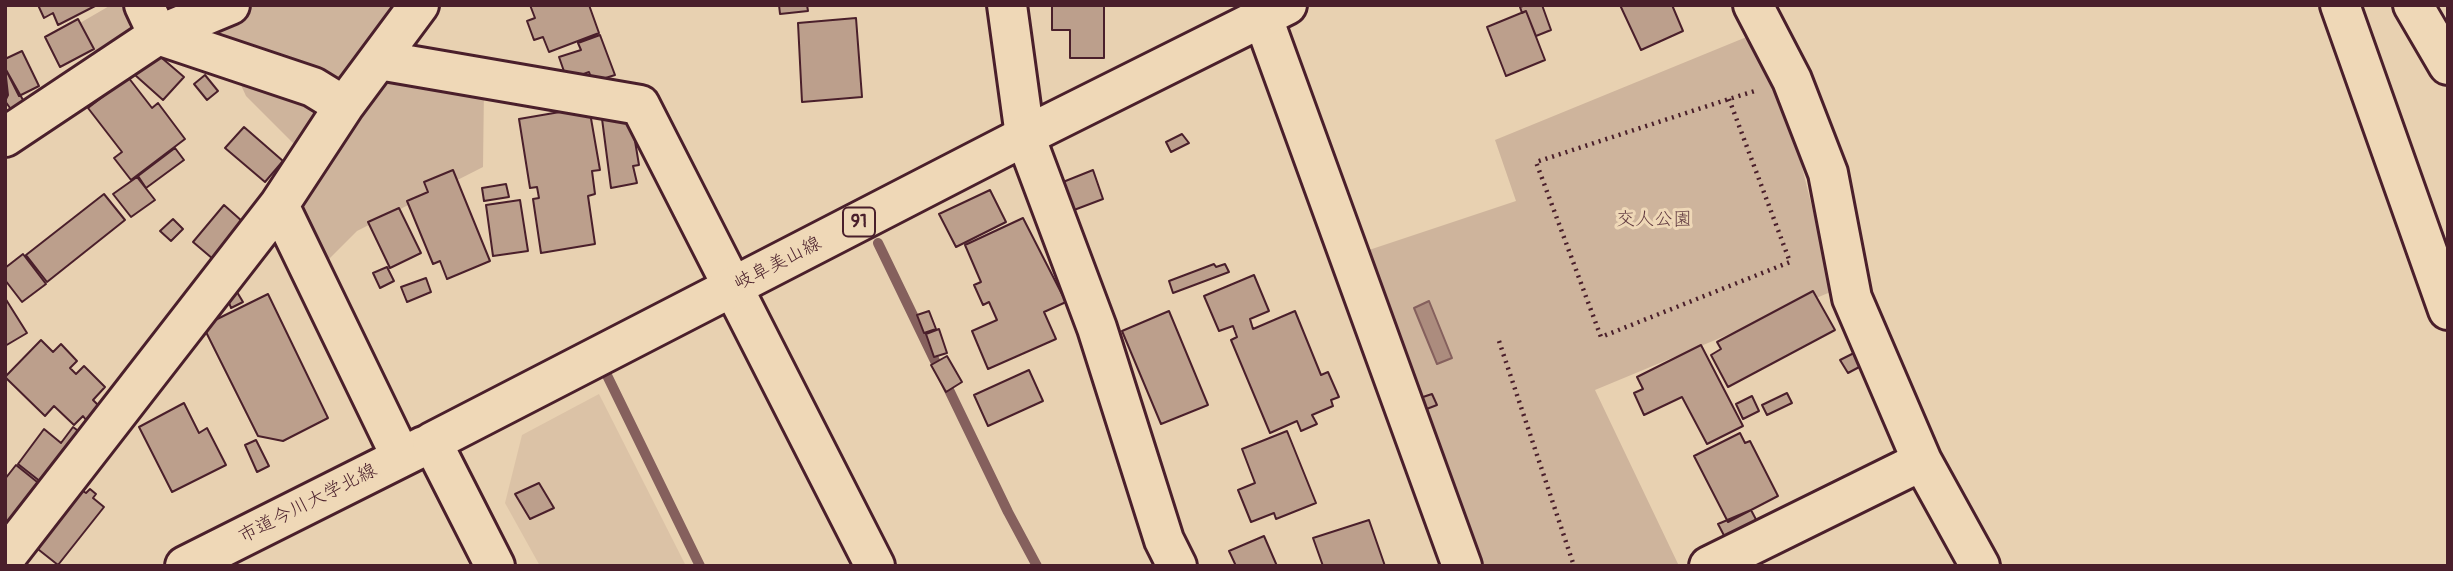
<!DOCTYPE html>
<html>
<head>
<meta charset="utf-8">
<style>
	body { margin:0 }
	#map { position:relative; width:2453px; height:571px; overflow:hidden; background:#e8d1b1; font-family:Pangolin,sans-serif }
	canvas { display:block }
	.frame { position:absolute; inset:0; border:7px solid #4a1f2b; pointer-events:none }
</style>
</head>
<body>
<div id="map">
<canvas width="2453" height="571"></canvas>
<div class="frame"></div>
</div>
<script>
const c = document.querySelector('canvas').getContext('2d');
c.lineJoin = 'round';
function fill(path, color) { c.fillStyle = color; c.fill(path, 'evenodd'); }
function strokePath(path, color, width, dash) { c.strokeStyle = color; c.lineWidth = width; c.lineCap = dash ? 'butt' : 'round'; c.setLineDash(dash || []); c.stroke(path); }
function label(font, color, halo, rows, align = 'center') {
  c.font = font + ' Pangolin,"Klee One",sans-serif'; c.lineWidth = 6; c.setLineDash([]); c.textBaseline = 'middle'; c.strokeStyle = halo; c.fillStyle = color; for (const [text, x, y, turn = 0] of rows) {
    c.save(); c.translate(x, y); c.rotate((+turn || 0) * Math.PI / 180); c.textAlign = isNaN(turn) ? turn : align; if (halo) c.strokeText(text, 0, 0); c.fillText(text, 0, 0); c.restore();
  }
}
fill(new Path2D(`
	M599 394 686 566H540L505 503 522 435Z`), '#dbc2a6');
fill(new Path2D(`
	M111 5H123L132 35 98 58 80 23Z
	M253 5H401L358 76 332 86 187 35Z
	M1749 36 1790 119 1833 291 1595 390 1679 566H1475L1363 252 1516 201 1495 140Z
	M391 72 484 87 483 167 357 231 323 265 307 229 297 191Z
	M236 74 316 99 326 121 302 152 246 96Z`), '#ceb49c');
const water = new Path2D(`
	M1429 301 1452 358 1437 364 1414 308Z`);
fill(water, '#ac8c7e');
strokePath(water, '#85605d', 2);
strokePath(new Path2D(`
	M878 243 1008 512 1037 566
	M601 363 700 566`), '#85605d', 10);
const building = new Path2D(`
	M38 5H97L58 25 53 13 44 18Z
	M530 5H589L599 33 549 52 543 37 534 40 527 21 535 18Z
	M779 5H807L808 11 780 14Z
	M1052 5H1104V58H1070V30H1052Z
	M1526 5H1542L1551 30 1536 36 1526 11 1522 13 1520 7Z
	M1620 5H1672L1683 31 1641 50Z
	M1526 11 1545 60 1506 76 1487 27Z
	M856 18 862 97 802 102 798 23Z
	M78 19 94 49 60 67 45 37Z
	M600 35 615 75 593 82 589 72 567 80 559 57 581 50 578 43Z
	M22 51 39 86 19 96 5 68V59Z
	M156 53 184 77 163 100 135 75Z
	M5 68 27 107 15 115 5 101 8 95Z
	M205 75 218 91 207 100 194 84Z
	M128 77 152 108 158 103 185 139 131 180 114 158 122 152 88 108Z
	M589 107 600 170 592 171 595 194 588 196 595 244 541 253 533 199 539 198 537 187 530 188 519 119Z
	M601 111 632 123 639 165 633 166 637 183 611 188Z
	M244 127 283 161 265 182 225 148Z
	M1182 134 1189 143 1171 152 1166 142Z
	M175 148 184 160 146 188 138 176Z
	M453 170 490 261 447 279 440 261 433 264 407 201 428 192 424 182Z
	M1093 170 1103 199 1074 210 1063 182Z
	M137 177 155 200 131 217 113 194Z
	M506 184 509 197 484 201 482 188Z
	M990 190 1006 222 956 247 939 214Z
	M104 194 125 220 47 282 26 255Z
	M520 200 528 251 493 256 486 205Z
	M224 205 243 222 213 259 193 242Z
	M399 208 421 253 390 268 368 222Z
	M1023 218 1066 302 1044 312 1056 339 988 369 972 331 997 320 989 302 983 305 974 285 981 282 965 245Z
	M173 219 183 229 171 241 160 231Z
	M23 254 46 284 22 302 5 280V268Z
	M1214 264 1216 267 1225 264 1229 272 1173 293 1169 281Z
	M387 267 394 281 380 288 373 273Z
	M1254 275 1269 311 1250 319 1253 329 1295 311 1321 375 1328 372 1339 397 1331 400 1333 406 1312 415 1317 424 1301 431 1297 421 1270 433 1231 340 1237 337 1233 326 1219 331 1204 296Z
	M426 278 431 292 407 302 401 287Z
	M1813 291 1835 330 1728 387 1711 355 1721 349 1717 342Z
	M237 292 243 302 231 308 227 297Z
	M268 294 328 418 283 441 258 436 203 326Z
	M5 298 27 333 5 346Z
	M929 311 936 329 924 333 917 315Z
	M1169 311 1208 405 1161 424 1122 331Z
	M939 329 947 353 934 357 926 334Z
	M41 340 53 352 61 344 77 361 70 368 76 374 84 366 105 387 93 400 99 406 86 420 83 416 74 425 54 406 45 416 5 377Z
	M1701 345 1743 426 1707 444 1682 397 1644 415 1634 393 1643 389 1637 377Z
	M1856 352 1863 365 1848 373 1840 360Z
	M947 356 962 382 946 392 931 365Z
	M1029 370 1043 401 988 426 974 395Z
	M1787 393 1792 403 1767 415 1762 405Z
	M1432 394 1437 405 1424 410 1420 398Z
	M1752 396 1759 411 1743 419 1736 404Z
	M184 403 199 433 207 428 226 465 172 492 139 427Z
	M73 427 85 436 46 486 18 464 44 429 61 443Z
	M1287 431 1316 503 1276 519 1274 513 1251 522 1238 490 1255 483 1242 449Z
	M1740 433 1745 443 1750 441 1778 496 1728 522 1694 456Z
	M256 440 269 466 257 472 245 445Z
	M16 465 46 489 5 541V479Z
	M539 483 554 508 530 519 515 494Z
	M80 489 86 493 90 489 96 494 93 498 104 507 58 565 34 546Z
	M1751 510 1761 529 1729 545 1718 524Z
	M1369 520 1385 566H1323L1313 538Z
	M1264 536 1277 566H1236L1229 551Z`);
fill(building, '#bc9f8c');
strokePath(building, '#4a1f2b', 2);
const minor = new Path2D(`
	M144 5 158 35 313 87 344 106
	M1007 5 1025 136 1097 328 1164 540 1177 566
	M1753 5 1792 80 1828 173 1852 298 1922 461 1980 566
	M1263 18 1462 566
	M379 60 640 105 875 566
	M5 137 158 35 230 5
	M279 205 401 457
	M5 558 279 205 344 106 419 5
	M185 566 424 446
	M1709 566 1922 461`);
const major = new Path2D(`
	M495 566 432 442 1025 136 1287 5`);
const highway = new Path2D(`
	M2340 5 2448 310
	M2413 5 2448 65`);
strokePath(minor, '#4a1f2b', 44);
strokePath(major, '#4a1f2b', 44);
strokePath(highway, '#4a1f2b', 44);
strokePath(new Path2D(`
	M1729 99 1790 262 1601 337 1536 162 1729 99 1758 90
	M1499 341 1574 566`), '#4a1f2b', 4.5, [2, 5]);
strokePath(minor, '#efd8b7', 38);
strokePath(major, '#efd8b7', 38);
strokePath(highway, '#efd8b7', 38);
for (const [x, y, w] of [
	[859,222,32]
]) { const box = new Path2D(); box.roundRect(x - w / 2, y - 14.5, w, 29, 5); c.fillStyle = '#efd8b7'; c.fill(box); strokePath(box, '#4a1f2b', 2); }
label('bold 18px', '#4a1f2b', null, [
	["91",859,222]
]);
label('19px', '#643d42', '#efd8b7', [
	["交人公園",1654,220]
]);
label('19px', '#4a1f2b', '#efd8b7', [
	["岐阜美山線",778,264,-27],
	["市道今川大学北線",308,504,-27]
]);
</script>
</body>
</html>
